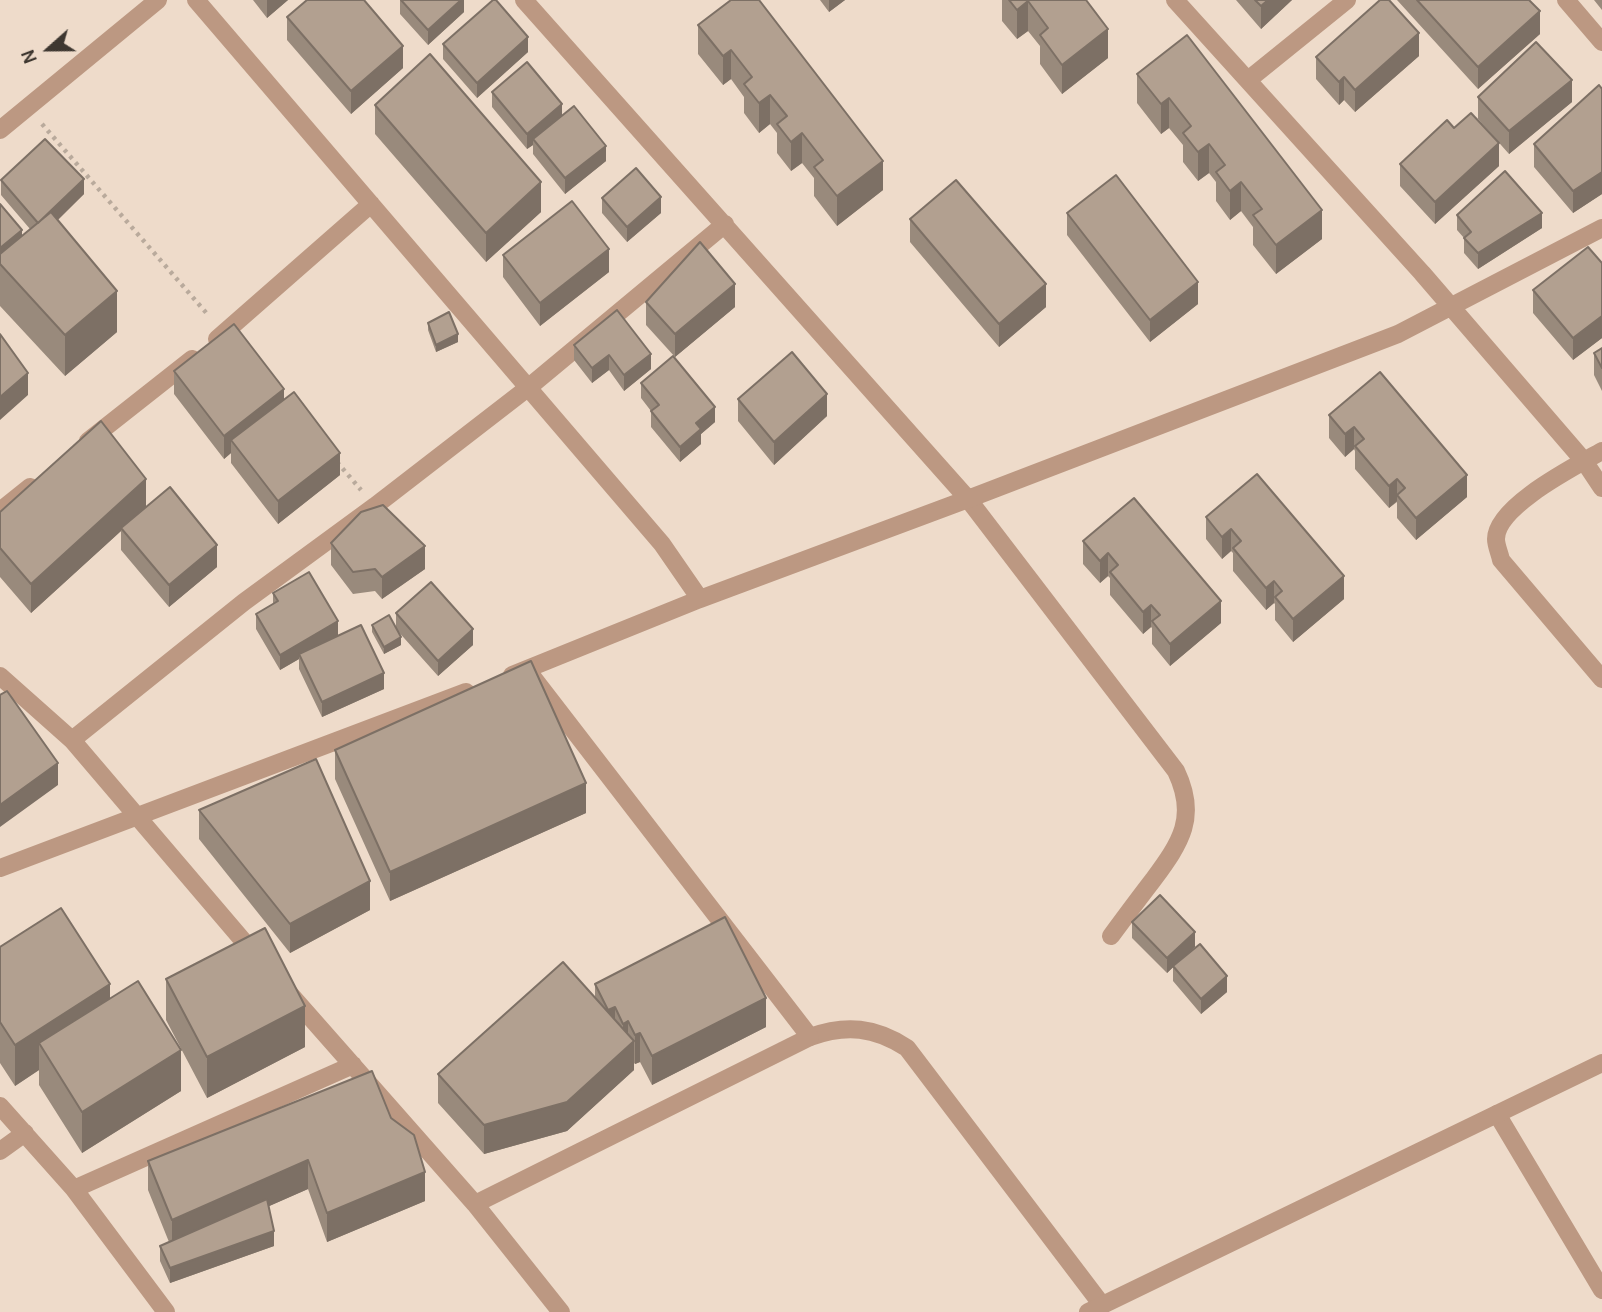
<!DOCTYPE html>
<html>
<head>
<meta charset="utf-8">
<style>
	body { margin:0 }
	#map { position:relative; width:1602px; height:1312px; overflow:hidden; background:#eedbca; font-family:Karla,sans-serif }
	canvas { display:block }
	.north { position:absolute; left:14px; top:14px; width:70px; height:70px; -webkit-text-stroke:5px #eedbca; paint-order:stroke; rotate:249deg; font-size:19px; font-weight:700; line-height:28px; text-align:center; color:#3e3730 }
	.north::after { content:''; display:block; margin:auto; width:24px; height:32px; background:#3e3730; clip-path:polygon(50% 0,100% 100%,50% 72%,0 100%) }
</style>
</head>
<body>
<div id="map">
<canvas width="1602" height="1312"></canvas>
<div class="north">N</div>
</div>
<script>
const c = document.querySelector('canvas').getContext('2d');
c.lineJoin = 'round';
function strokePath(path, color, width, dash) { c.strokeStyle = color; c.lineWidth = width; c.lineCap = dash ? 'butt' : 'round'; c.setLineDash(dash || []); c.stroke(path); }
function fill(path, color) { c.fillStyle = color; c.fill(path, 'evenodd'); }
strokePath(new Path2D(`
	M42 124 209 316
	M337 462 361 490`), '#b9aa9c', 4.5, [3.5, 5]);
strokePath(new Path2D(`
	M968 499 1176 771C1198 817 1181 842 1153 880 1139 898 1125 917 1111 936
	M810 1037C846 1024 875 1027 907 1048L1102 1305
	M1497 1114 1602 1290`), '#bc9882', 18);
strokePath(new Path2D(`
	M196 0 662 544 700 599 512 675
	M524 0 968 499 1398 334 1602 228
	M1175 0 1422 273 1584 461 1602 488
	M1566 0 1602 42
	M1248 80 1347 0
	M0 130 158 0
	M217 339 371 204
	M88 441 192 359
	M1602 451C1576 466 1496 506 1496 539 1496 546 1500 554 1501 560L1602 679
	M0 511 30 487
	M700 599 968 499
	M0 676 72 740 257 957
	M72 740 244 602 375 506 529 387 725 224
	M0 868 466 692
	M289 993 475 1204 561 1312
	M0 1106 74 1189 166 1312
	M0 1151 25 1133
	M74 1189 353 1065
	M475 1204 810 1037 531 675
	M1088 1312 1602 1063`), '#bc9882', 18);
fill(new Path2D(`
	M253 0H288L267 18Z
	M400 0H464V12L428 45 400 14Z
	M731 0 883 190 837 226 814 196V178L802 163 791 171 777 153V133L770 124 759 133 744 113V97L731 79 723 85 698 54V25Z
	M820 0H845L829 12Z
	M1002 0H1086L1108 58 1062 94 1040 64V46L1028 31 1017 39 1002 21Z
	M1236 0H1292L1261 29Z
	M1397 0H1529L1540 34 1478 89Z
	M1594 0H1602V10Z
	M287 17 403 68 351 114 287 40Z
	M1187 35 1322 239 1276 274 1253 245V227L1241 211 1230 220 1216 201V182L1209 173 1198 181 1183 162V145L1169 128 1161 134 1137 103V74Z
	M443 44 528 52 477 98 443 59Z
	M1419 56 1355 112 1344 100 1339 105 1316 79V57Z
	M1602 89V194L1573 213 1534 167V144Z
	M492 92 562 115 606 161 565 194 533 154V145L527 149 492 107Z
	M1478 97 1572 102 1509 154 1478 119Z
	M375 105 541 212 486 262 375 134Z
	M1454 128 1499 166 1435 224 1400 186V164Z
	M1 180 84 194 58 220 117 332 65 376 0 306V204L22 236 30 229 1 195Z
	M602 198 661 213 627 242 602 213Z
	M1067 213 1198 304 1150 342 1067 235Z
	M1457 215 1542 228 1478 269 1464 253V238L1457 230Z
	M910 219 1046 307 999 347 910 242Z
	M503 255 609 272 540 326 503 277Z
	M1602 263V338L1573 360 1533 313V290Z
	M646 302 735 307 675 357 646 325Z
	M428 323 458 342 436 352 428 330Z
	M574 345 651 369 624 391 609 370 592 383 574 360Z
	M1602 348V391L1594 375V353Z
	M174 371 284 399 340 475 278 524 231 463V453L224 459 174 394Z
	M1380 372 1467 497 1416 540 1397 518V502L1389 508 1355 469V451L1354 449 1345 457 1329 438V415Z
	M641 383 715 422 701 434V444L680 462 651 427V411L641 398Z
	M738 399 827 416 774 465 738 421Z
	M1257 474 1344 599 1293 642 1275 620V604L1274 603 1266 610 1233 571V553L1231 551 1222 559 1206 539V517Z
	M1134 498 1221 623 1170 666 1152 644V628L1151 627 1143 634 1110 595V578L1108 576 1100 583 1083 564V541Z
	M146 507 217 567 169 607 121 550V531L31 613 0 577V512Z
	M331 543 425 569 382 599 375 591 353 594 331 565Z
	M273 593 338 635 384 689 322 717 299 669V659L280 670 256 629V614L273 604Z
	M396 613 473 645 438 676 396 629 401 645 384 654 372 632V625L396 628Z
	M335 750 586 813 390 901 335 779Z
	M199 810 370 910 290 953 199 839Z
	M1132 922 1195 947 1183 958 1227 992 1201 1014 1173 981V967L1167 973 1132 938Z
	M0 947 110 999 181 1091 82 1153 39 1085V1070L15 1086 0 1063Z
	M166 979 305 1047 207 1098 166 1020Z
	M595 984 766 1027 652 1085 640 1062 635 1064 634 1063V1070L567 1131 484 1154 438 1103V1074L595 997Z
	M391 1118 425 1201 327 1242 308 1189 269 1206 274 1246 170 1283 160 1261V1246L169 1242 148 1190V1161Z`), '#998a7c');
fill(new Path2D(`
	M267 0H288L267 18Z
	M461 0H464V12L428 45V30Z
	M829 0H845L829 12Z
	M1268 0H1292L1261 29V6Z
	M1028 1V31L1017 39V10Z
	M1540 11V34L1478 89V67Z
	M1108 29V58L1062 94V65Z
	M1419 33V56L1355 112V90Z
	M528 37V52L477 98V83Z
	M403 46V68L351 114V91Z
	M731 50V79L723 85V56Z
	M1344 77V100L1339 105V82Z
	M1572 80V102L1509 154V131Z
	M770 95V124L759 133V103Z
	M1169 98V128L1161 134V104Z
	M562 104V120L533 139V145L527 149V134Z
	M802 133V163L791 171V142Z
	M1499 143V166L1435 224V202Z
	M1209 144V173L1198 181V152Z
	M606 146V161L565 194V178Z
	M883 161V190L837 226V196Z
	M1602 172V194L1573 213V191Z
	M84 179V194L38 239V224Z
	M541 182V212L486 262V233Z
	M1241 182V211L1230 220V191Z
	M661 197V213L627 242V227Z
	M1322 210V239L1276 274V245Z
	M1542 213V228L1478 269V253Z
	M22 230V252L0 264V248Z
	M609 249V272L540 326V303Z
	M1198 282V304L1150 342V320Z
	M735 284V307L675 357V334Z
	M1046 284V307L999 347V324Z
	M117 291V332L65 376V335Z
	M1602 316V338L1573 360V338Z
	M458 334V342L436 352V345Z
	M651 354V369L624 391V375Z
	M609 355V370L592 383V368Z
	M28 373V395L0 420V397Z
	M284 389V412L231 440V453L224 459V436Z
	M827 394V416L774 465V442Z
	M715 407V422L701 434V444L680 462V447L696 423Z
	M1354 427V449L1345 457V434Z
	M340 453V475L278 524V501Z
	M1467 475V497L1416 540V518Z
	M146 479V508L121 528V531L31 613V584Z
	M1397 479V501L1389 508V486Z
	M1231 529V551L1222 559V537Z
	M217 545V567L169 607V585Z
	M425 546V569L382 599V577Z
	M1108 553V576L1100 583V561Z
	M1344 576V599L1293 642V619Z
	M1274 581V603L1266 610V588Z
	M1221 601V623L1170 666V644Z
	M1151 605V627L1143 634V612Z
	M338 621V636L299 654V659L280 670V655Z
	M473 629V645L438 676V661Z
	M401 637V645L384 654V647Z
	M384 673V689L322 717V702Z
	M58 763V785L0 827V805Z
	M586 783V813L390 901V872Z
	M370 881V910L290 953V924Z
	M1195 932V947L1167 973V958Z
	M1227 976V992L1201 1014V999Z
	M110 984V1025L39 1043V1070L15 1086V1045Z
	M766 998V1027L652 1085V1056Z
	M305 1006V1047L207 1098V1057Z
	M615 1007V1036L608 1039V1010Z
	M628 1021V1047L634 1041V1070L567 1131 484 1154V1125L623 1051V1024Z
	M640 1033V1062L635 1064V1035Z
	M181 1050V1091L82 1153V1112Z
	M308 1160V1189L172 1249V1220Z
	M425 1172V1201L327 1242V1213Z
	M274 1231V1246L170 1283V1268Z`), '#7d7065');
const building = new Path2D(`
	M307 0H364L403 46 351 91 287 17Z
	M401 0H461L428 30Z
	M493 0H496L528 37 477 83 443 44Z
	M731 0H759L883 161 837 196 814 167 823 160 802 133 791 142 777 124 787 116 770 95 759 103 744 84 752 77 731 50 723 56 698 25Z
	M1009 0H1086L1108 29 1062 65 1040 35 1048 28 1028 1 1017 10Z
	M1255 0H1268L1261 6Z
	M1380 0H1389L1419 33 1355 90 1344 77 1339 82 1316 57Z
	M1417 0H1529L1540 11 1478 67Z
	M1187 35 1322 210 1276 245 1253 215 1262 209 1241 182 1230 191 1216 172 1225 165 1209 144 1198 152 1183 133 1191 126 1169 98 1161 104 1137 74Z
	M1536 42 1572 80 1509 131 1478 97Z
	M430 54 541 182 486 233 375 105Z
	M527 62 562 104 527 134 492 92Z
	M1599 85 1602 89V172L1573 191 1534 144Z
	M574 106 606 146 565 178 533 139Z
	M1471 113 1499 143 1435 202 1400 164 1447 120 1454 128Z
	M45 139 84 179 38 223 1 180Z
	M636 168 661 197 627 227 602 198Z
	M1505 171 1542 213 1478 253 1464 238 1471 232 1457 215Z
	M1116 175 1198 282 1150 320 1067 213Z
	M956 180 1046 284 999 324 910 219Z
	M572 201 609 249 540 303 503 255Z
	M0 204 22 230 0 248Z
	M51 212 117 291 65 335 0 264V254Z
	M700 242 735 284 675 334 646 302Z
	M1588 247 1602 263V316L1573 338 1533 290Z
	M617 310 651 354 624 375 609 355 592 368 574 345Z
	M449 312 458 334 436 345 428 323Z
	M234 324 284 389 224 436 174 371Z
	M0 334 28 373 0 397Z
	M1602 348V368L1594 353Z
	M792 352 827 394 774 442 738 399Z
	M673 356 715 407 696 423 701 429 680 447 651 411 659 405 641 383Z
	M1380 372 1467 475 1416 518 1397 495 1405 488 1397 479 1389 486 1355 446 1364 439 1354 427 1345 434 1329 415Z
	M294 392 340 453 278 501 231 440Z
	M101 421 146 479 31 584 0 548V512Z
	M1257 474 1344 576 1293 619 1275 597 1282 591 1274 581 1266 588 1233 548 1241 541 1231 529 1222 537 1206 517Z
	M170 487 217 545 169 585 121 528Z
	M1134 498 1221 601 1170 644 1152 621 1160 615 1151 605 1143 612 1110 572 1118 565 1108 553 1100 561 1083 541Z
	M383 505 425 546 382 577 375 569 353 572 331 543 361 512Z
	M309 572 338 621 280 655 256 614 278 601 273 593Z
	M431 582 473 629 438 661 396 613Z
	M389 615 401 637 384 647 372 625Z
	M361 625 384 673 322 702 299 654Z
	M531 661 586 783 390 872 335 750Z
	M7 691 58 763 0 805V695Z
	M316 759 370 881 290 924 199 810Z
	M1160 895 1195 932 1167 958 1132 922Z
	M61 908 110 984 15 1045 0 1022V947Z
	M725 917 766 998 652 1056 640 1033 635 1035 628 1021 623 1024 615 1007 608 1010 595 984Z
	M265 928 305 1006 207 1057 166 979Z
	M1200 944 1227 976 1201 999 1173 966Z
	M563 962 634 1041 567 1102 484 1125 438 1074Z
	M138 981 181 1050 82 1112 39 1043Z
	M372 1071 391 1118 414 1135 425 1172 327 1213 308 1160 172 1220 148 1161Z
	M267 1199 274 1231 170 1268 160 1246Z`);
fill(building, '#b2a090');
strokePath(building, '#7d7065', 2);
</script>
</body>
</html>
